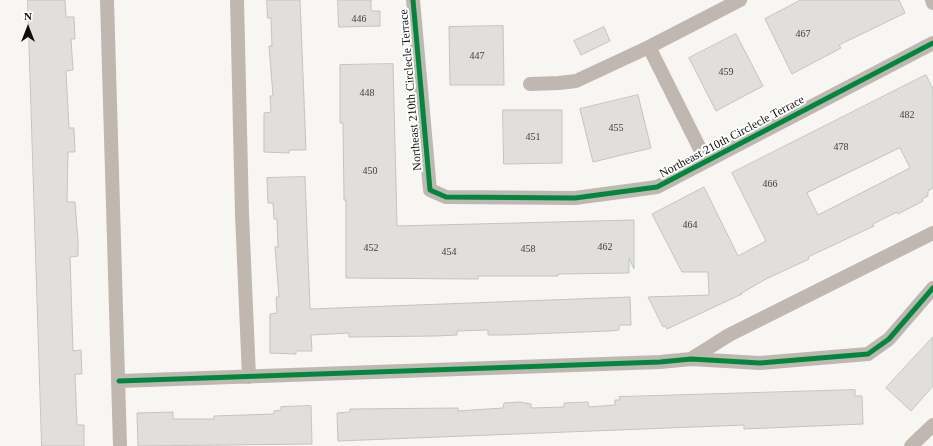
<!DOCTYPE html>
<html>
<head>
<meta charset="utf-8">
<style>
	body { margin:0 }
	#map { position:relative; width:933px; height:446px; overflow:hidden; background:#f8f6f3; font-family:"Times New Roman",serif }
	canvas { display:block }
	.north { position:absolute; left:8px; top:8px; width:40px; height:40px; -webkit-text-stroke:3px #fff; paint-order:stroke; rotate:0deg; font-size:11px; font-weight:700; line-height:16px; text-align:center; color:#0e0d0b }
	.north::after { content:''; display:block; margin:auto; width:14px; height:18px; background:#0e0d0b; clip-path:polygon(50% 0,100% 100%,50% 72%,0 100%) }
</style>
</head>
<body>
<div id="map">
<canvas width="933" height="446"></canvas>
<div class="north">N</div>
</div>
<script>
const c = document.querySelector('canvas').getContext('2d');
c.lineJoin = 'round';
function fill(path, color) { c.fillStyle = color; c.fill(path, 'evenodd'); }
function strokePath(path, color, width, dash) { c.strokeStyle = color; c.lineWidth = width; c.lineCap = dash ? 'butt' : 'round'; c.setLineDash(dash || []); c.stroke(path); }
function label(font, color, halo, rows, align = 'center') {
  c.font = font + ' "Times New Roman",serif'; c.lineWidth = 4; c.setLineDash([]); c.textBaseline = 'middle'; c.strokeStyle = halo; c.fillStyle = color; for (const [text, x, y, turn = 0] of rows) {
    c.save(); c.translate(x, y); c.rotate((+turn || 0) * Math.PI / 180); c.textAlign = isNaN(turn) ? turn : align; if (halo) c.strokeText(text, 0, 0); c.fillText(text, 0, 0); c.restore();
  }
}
const building = new Path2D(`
	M28 0H65L66 17H74L75 39H71L73 70 66 71 69 128H74L75 152H68L67 202H75L78 241V256L70 257 73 351 81 350 82 374H75L77 425H84V446H42Z
	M267 0H300L306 150H289V153L264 152V113L271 112 270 96H273L269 46H272L271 18H268Z
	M338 0H371V11H380V26L339 27Z
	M801 0H899L905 13 839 45 841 48 792 74 765 19Z
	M503 26 504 85H450L449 27Z
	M604 27 610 41 581 55 574 41Z
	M736 34 763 86 716 111 689 58Z
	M393 64 397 226 634 220V269L629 258V273L558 274V276H478V279L346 278V200H344L343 123H340V65Z
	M926 75 933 89V188L928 191V196L922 199 923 201 898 214 897 212 873 224 874 226 808 257 809 259 766 279 740 294H742L667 329 665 326 663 327 648 297 709 295 708 272H682L652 214 704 187 738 256 766 241 732 173ZM900 148 910 168 818 215 807 193Z
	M638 95 651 148 593 162 580 109Z
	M503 110H562V163L504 164Z
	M305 177 310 309 630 297 631 325H619V330L609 331 505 335H488V330L457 331V335L436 336 349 337V333L311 335 312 351H296V354L270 353V314L277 313 276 297H279L275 247H278L277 219H274L273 203H268L267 178Z
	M933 337V386L911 411 886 388Z
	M855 390V396H862L863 424 744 429V425L338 441 337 413 350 412V409L458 408V411L503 408 504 403 520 402 531 404V408L564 407V403L588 402 589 407 615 405V400H620L619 397Z
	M311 406 312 444 138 446 137 413 173 412V419H214V416L274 414V411L281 410V407Z`);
fill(building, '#e0dfdc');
strokePath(building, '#c3c3c0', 1);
strokePath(new Path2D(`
	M107 0 120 446
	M237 0 242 214 249 377
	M413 0 430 190 446 197 575 198 657 187 933 43
	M932 0 933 3
	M649 47 706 161
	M530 84 559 83 576 81 649 47 740 0
	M691 359 729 335 933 233
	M119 381 660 362 691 359 760 363 868 354 889 339 933 288
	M911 446 933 425`), '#c0b7b0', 14);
strokePath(new Path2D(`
	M413 0 430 190 446 197 575 198 657 187 933 43
	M119 381 660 362 691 359 760 363 868 354 889 339 933 288`), '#00873e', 5);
label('10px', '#42423f', null, [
	["446",359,19],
	["467",803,34],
	["447",477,56],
	["459",726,72],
	["448",367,93],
	["482",907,115],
	["455",616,128],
	["451",533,137],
	["478",841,147],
	["450",370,171],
	["466",770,184],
	["464",690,225],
	["462",605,247],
	["452",371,248],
	["458",528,249],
	["454",449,252]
]);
label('12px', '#0e0d0b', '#fff', [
	["Northeast 210th Circlecle Terrace",411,90,-95],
	["Northeast 210th Circlecle Terrace",732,137,-28]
]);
</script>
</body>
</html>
